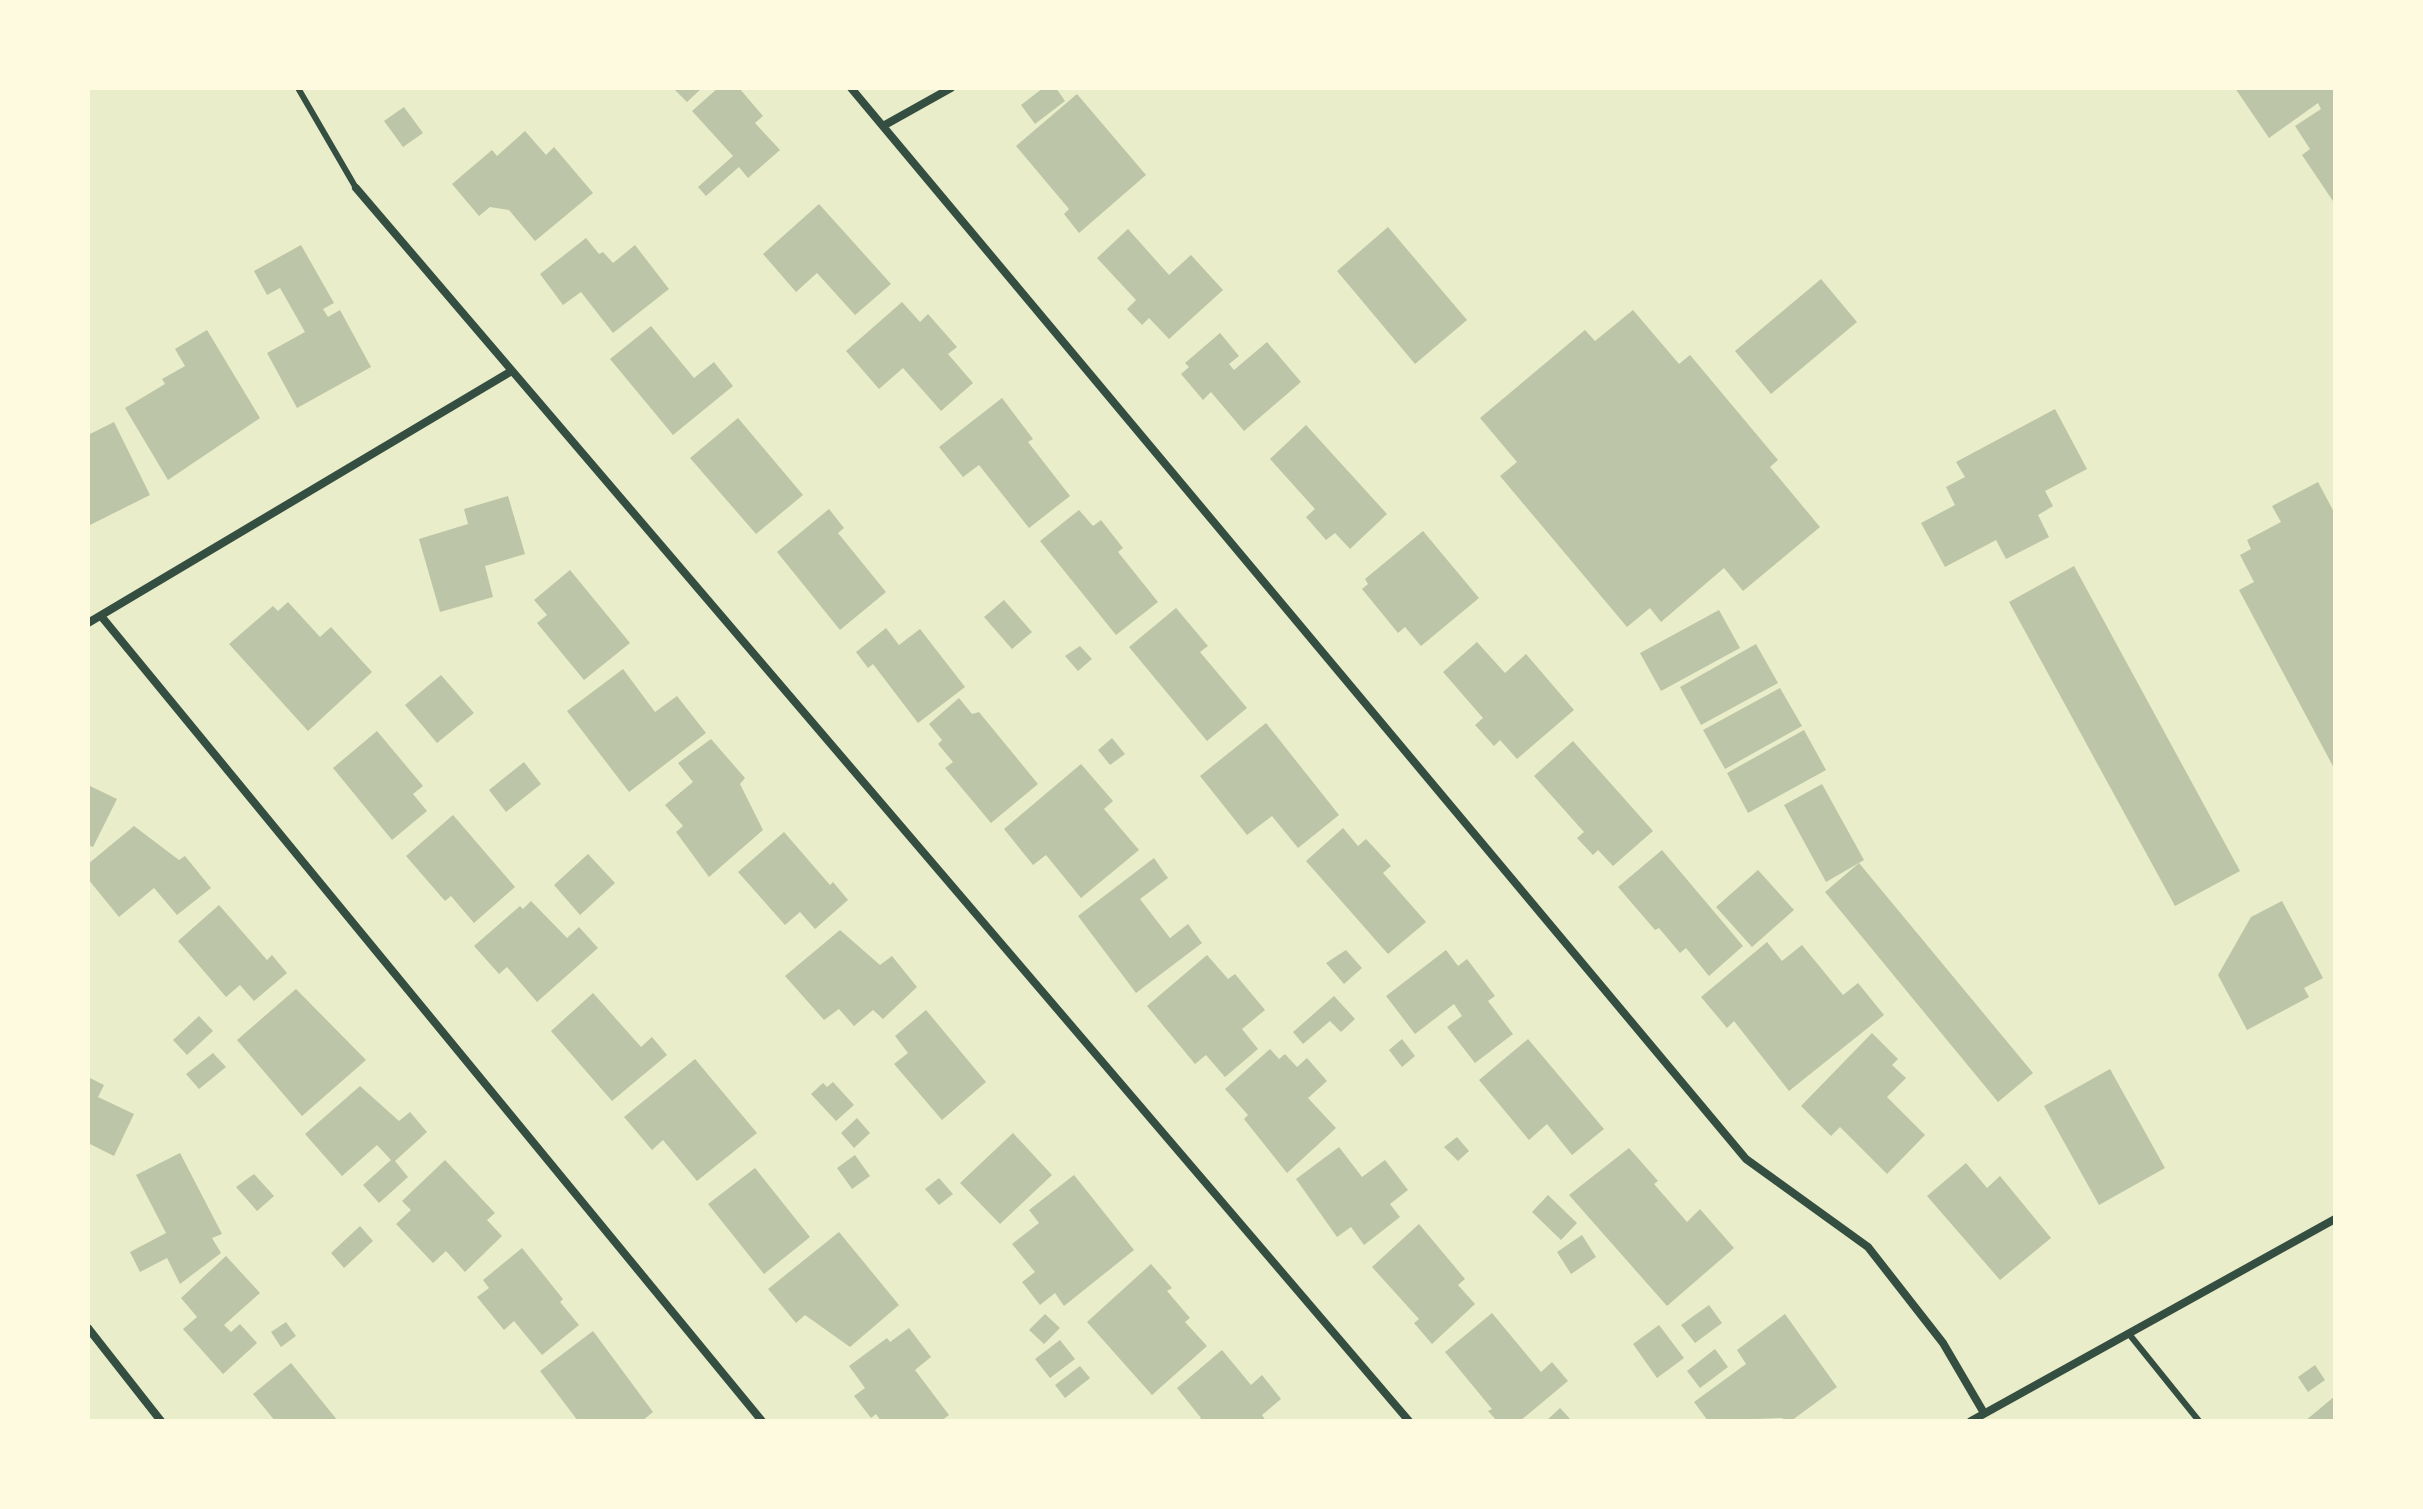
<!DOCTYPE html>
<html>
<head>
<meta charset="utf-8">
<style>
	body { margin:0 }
	#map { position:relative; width:2423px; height:1509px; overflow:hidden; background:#e9edc9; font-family:"Varela Round",sans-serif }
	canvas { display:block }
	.frame { position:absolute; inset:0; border:90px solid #fefae0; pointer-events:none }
</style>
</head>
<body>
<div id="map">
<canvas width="2423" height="1509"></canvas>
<div class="frame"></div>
</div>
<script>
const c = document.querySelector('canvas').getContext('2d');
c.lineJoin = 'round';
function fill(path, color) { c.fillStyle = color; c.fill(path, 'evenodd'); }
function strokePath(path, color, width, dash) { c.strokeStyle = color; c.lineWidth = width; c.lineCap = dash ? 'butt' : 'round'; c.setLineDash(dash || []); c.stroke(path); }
fill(new Path2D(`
	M673 88H702L687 102Z
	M718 88H739L763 116 755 123 780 150 748 178 739 167 706 196 698 187 733 156 692 111Z
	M1043 88H1056L1065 101 1035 124 1021 105Z
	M2235 88H2335V204L2302 155 2310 149 2295 126 2321 109 2318 103 2269 138Z
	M1077 94 1146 175 1079 233 1064 214 1069 209 1016 146Z
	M404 107 423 133 403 147 384 121Z
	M525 131 546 155 554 147 593 193 535 241 509 210 490 207 479 216 452 184 492 150 497 156Z
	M819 204 891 284 855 315 817 273 796 292 763 254Z
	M1388 227 1467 320 1415 364 1337 271Z
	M1128 229 1169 275 1191 255 1223 290 1169 339 1149 318 1142 325 1127 309 1136 300 1097 258Z
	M586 238 599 254 603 252 613 263 635 245 669 289 613 333 581 292 563 305 540 274Z
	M301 245 334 303 323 309 328 317 340 310 371 367 297 408 267 353 305 332 280 288 267 295 254 271Z
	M1821 279 1857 322 1771 394 1735 351Z
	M902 302 920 322 928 314 957 347 948 354 973 383 941 411 903 368 879 389 846 351Z
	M1633 310 1679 364 1690 355 1778 460 1770 467 1820 527 1743 591 1724 568 1661 622 1650 608 1627 627 1500 476 1517 462 1480 418 1585 330 1595 341Z
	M651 326 694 378 714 362 733 386 673 435 610 359Z
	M207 330 260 418 168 480 125 408 165 384 162 379 185 366 175 349Z
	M1220 333 1239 356 1229 364 1234 370 1267 342 1301 382 1244 431 1211 392 1203 400 1181 374 1189 367 1185 363Z
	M1002 398 1033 439 1028 442 1070 496 1029 528 979 465 963 477 939 447Z
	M2055 409 2087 469 2045 491 2053 506 2038 515 2049 537 2006 559 1996 540 1945 567 1921 523 1955 505 1946 487 1965 477 1956 462Z
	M738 418 803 495 756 534 690 458Z
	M114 422 150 495 88 526V435Z
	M1306 425 1387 514 1350 549 1335 533 1326 540 1306 517 1315 509 1270 459Z
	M2318 482 2335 514V770L2239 590 2254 582 2240 555 2251 549 2247 540 2281 522 2272 506Z
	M508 496 525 554 485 566 493 597 440 612 419 539 468 524 464 509Z
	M829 509 844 528 838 533 886 592 840 630 777 552Z
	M1079 510 1093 526 1101 520 1123 548 1118 552 1158 602 1116 635 1040 541Z
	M1423 531 1479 598 1421 646 1405 627 1398 633 1362 589 1368 584 1365 579Z
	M2074 566 2240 871 2175 906 2009 602Z
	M570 570 630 643 584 680 537 623 547 615 534 600Z
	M1004 600 1032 632 1012 649 984 617Z
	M288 602 320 637 331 627 372 672 308 731 229 644 273 606 278 611Z
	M1176 608 1208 646 1200 652 1247 708 1207 741 1129 647Z
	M1719 610 1740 648 1661 691 1640 653Z
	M886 628 899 645 920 629 965 687 918 723 873 664 868 668 856 652Z
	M1477 642 1505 673 1526 654 1574 710 1517 759 1500 740 1494 746 1475 725 1483 718 1443 672Z
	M1756 644 1778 683 1701 725 1680 687Z
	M1080 646 1092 659 1078 671 1065 656Z
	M623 669 655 712 677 696 706 733 629 792 567 711Z
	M441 675 474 713 437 743 405 705Z
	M1780 688 1802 726 1725 769 1703 730Z
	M959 698 972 714 979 712 1038 784 991 823 945 768 953 762 938 744 942 740 929 724Z
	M1266 723 1339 815 1298 848 1272 816 1247 835 1200 776Z
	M1804 730 1826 770 1748 813 1727 773Z
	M377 731 423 786 413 794 427 811 392 840 333 768Z
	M1112 738 1125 754 1110 765 1098 750Z
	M711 739 745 778 740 784 763 830 709 877 676 832 683 826 665 805 693 782 678 763Z
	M1573 741 1653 831 1613 866 1598 850 1593 855 1577 838 1584 832 1534 776Z
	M524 762 541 784 506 812 489 790Z
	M1081 764 1113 801 1104 809 1139 850 1081 898 1046 855 1033 865 1004 829Z
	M1822 784 1864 860 1826 882 1784 805Z
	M88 785 117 799 93 847 88 845Z
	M453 815 515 887 474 923 451 896 445 901 406 856Z
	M134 826 179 860 185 856 211 888 177 915 154 888 119 917 88 879V864Z
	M1343 828 1358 846 1366 839 1391 866 1383 873 1426 922 1388 954 1306 861Z
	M784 832 830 885 833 882 848 900 815 929 800 912 785 925 738 872Z
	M1662 850 1743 946 1709 976 1686 948 1680 953 1659 928 1655 930 1618 887Z
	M588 854 615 883 580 915 554 885Z
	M1154 858 1168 878 1140 899 1170 938 1188 924 1202 943 1136 993 1078 916Z
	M1859 863 2033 1073 1998 1102 1825 892Z
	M1758 870 1794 910 1752 947 1716 907Z
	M531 901 567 938 579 927 598 948 537 1002 507 967 499 974 474 946 520 906 523 909Z
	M2282 901 2323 978 2304 988 2309 997 2247 1030 2218 975 2251 917Z
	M219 905 267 960 272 955 287 973 254 1001 240 985 226 997 178 941Z
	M840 930 880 965 892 956 917 987 883 1019 873 1010 854 1026 839 1009 824 1020 785 976Z
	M1767 942 1782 961 1802 945 1843 995 1858 983 1884 1015 1789 1091 1734 1021 1727 1028 1701 997Z
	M1346 950 1362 968 1344 984 1326 963Z
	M1446 950 1458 966 1467 959 1495 996 1488 1001 1513 1034 1475 1063 1447 1027 1462 1016 1454 1004 1415 1034 1386 996Z
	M1207 955 1228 979 1235 974 1265 1010 1242 1029 1258 1049 1225 1077 1206 1055 1195 1064 1147 1006Z
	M296 989 366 1060 302 1116 237 1040Z
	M593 993 641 1047 652 1037 667 1055 612 1101 551 1031Z
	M1334 996 1355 1019 1341 1032 1330 1021 1303 1044 1293 1032Z
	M926 1010 986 1082 942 1120 894 1064 908 1053 895 1036Z
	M199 1016 213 1031 187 1055 173 1040Z
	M1872 1033 1898 1059 1892 1065 1906 1078 1887 1097 1925 1135 1887 1174 1840 1127 1831 1136 1801 1106Z
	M1402 1039 1415 1056 1402 1067 1389 1050Z
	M1528 1039 1604 1129 1572 1155 1547 1124 1529 1140 1479 1080Z
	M1270 1049 1279 1059 1285 1054 1297 1067 1307 1058 1327 1081 1308 1098 1336 1128 1287 1173 1244 1119 1248 1115 1225 1089Z
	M213 1053 226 1067 199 1089 186 1074Z
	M695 1059 757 1133 697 1181 663 1140 652 1150 624 1117Z
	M2110 1069 2165 1168 2099 1205 2044 1106Z
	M88 1077 104 1085 98 1097 134 1114 114 1156 88 1143Z
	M833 1082 854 1105 836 1121 811 1094 823 1083 827 1087Z
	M360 1086 399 1121 410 1112 427 1132 395 1161 408 1177 379 1203 363 1185 391 1160 377 1145 342 1176 305 1134Z
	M857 1118 870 1133 854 1148 841 1133Z
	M1013 1133 1052 1175 1000 1224 960 1183Z
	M1457 1137 1469 1151 1458 1161 1444 1147Z
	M1339 1147 1362 1177 1385 1160 1408 1190 1390 1204 1400 1217 1364 1245 1351 1227 1337 1237 1296 1179Z
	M1629 1148 1658 1181 1654 1184 1687 1222 1700 1209 1734 1248 1667 1306 1569 1195Z
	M180 1153 222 1234 212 1238 221 1253 180 1284 167 1258 140 1272 130 1252 166 1233 136 1175Z
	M855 1155 870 1176 852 1189 837 1168Z
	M445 1160 495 1213 487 1220 502 1236 465 1272 446 1251 433 1263 396 1224 411 1210 402 1201Z
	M1966 1163 1987 1188 2000 1176 2051 1238 2000 1280 1927 1196Z
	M755 1168 810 1237 764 1274 708 1204Z
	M254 1174 274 1196 257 1211 236 1187Z
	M1074 1175 1134 1250 1064 1306 1055 1293 1040 1305 1022 1282 1035 1272 1012 1244 1039 1223 1029 1210Z
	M939 1178 953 1194 939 1205 925 1189Z
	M1548 1195 1577 1223 1561 1240 1532 1212Z
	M1419 1224 1465 1279 1458 1285 1475 1304 1432 1344 1414 1323 1419 1319 1372 1267Z
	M360 1226 373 1241 344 1268 331 1253Z
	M839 1232 899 1305 850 1347 805 1315 796 1323 768 1289Z
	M1582 1235 1596 1257 1571 1274 1557 1252Z
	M522 1248 563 1299 560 1302 579 1325 542 1355 514 1321 504 1330 477 1297 489 1288 483 1280Z
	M226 1256 260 1293 224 1325 231 1332 240 1324 257 1343 223 1374 183 1329 197 1317 181 1298Z
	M1151 1264 1172 1288 1167 1291 1190 1318 1185 1322 1207 1346 1152 1395 1087 1322Z
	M1709 1305 1722 1323 1695 1343 1681 1325Z
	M1492 1313 1541 1372 1552 1362 1568 1381 1520 1421H1497L1488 1411 1492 1409 1445 1352Z
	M1045 1314 1060 1328 1044 1344 1029 1330Z
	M1785 1314 1837 1387 1791 1421 1781 1418 1708 1421 1694 1402 1746 1364 1737 1350Z
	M286 1322 296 1336 281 1347 271 1332Z
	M1659 1325 1684 1358 1657 1378 1633 1344Z
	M909 1328 931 1357 915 1370 949 1415 941 1421H881L876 1414 871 1418 854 1396 865 1388 849 1366 887 1338 890 1342Z
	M593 1331 653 1412 642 1421H578L540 1371Z
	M1060 1340 1075 1359 1050 1378 1035 1359Z
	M1715 1349 1728 1367 1700 1388 1687 1371Z
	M1222 1350 1251 1385 1262 1375 1281 1399 1262 1415 1266 1421H1197L1201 1418 1177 1388Z
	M291 1363 338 1421H275L253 1394Z
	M2315 1365 2325 1380 2308 1392 2298 1377Z
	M1080 1366 1090 1378 1065 1398 1055 1385Z
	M2335 1396V1421H2305Z
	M1560 1408 1572 1421H1546Z`), '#bcc5a7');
strokePath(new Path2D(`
	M298 88 356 188
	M2129 1334 2199 1421`), '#344e41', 6);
strokePath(new Path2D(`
	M851 88 1746 1159 1868 1247 1943 1343 1984 1413
	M883 126 951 88
	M356 188 1409 1421
	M101 616 762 1421
	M88 623 510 372
	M88 1328 161 1421
	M1971 1421 2335 1219`), '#344e41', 8);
</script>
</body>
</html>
